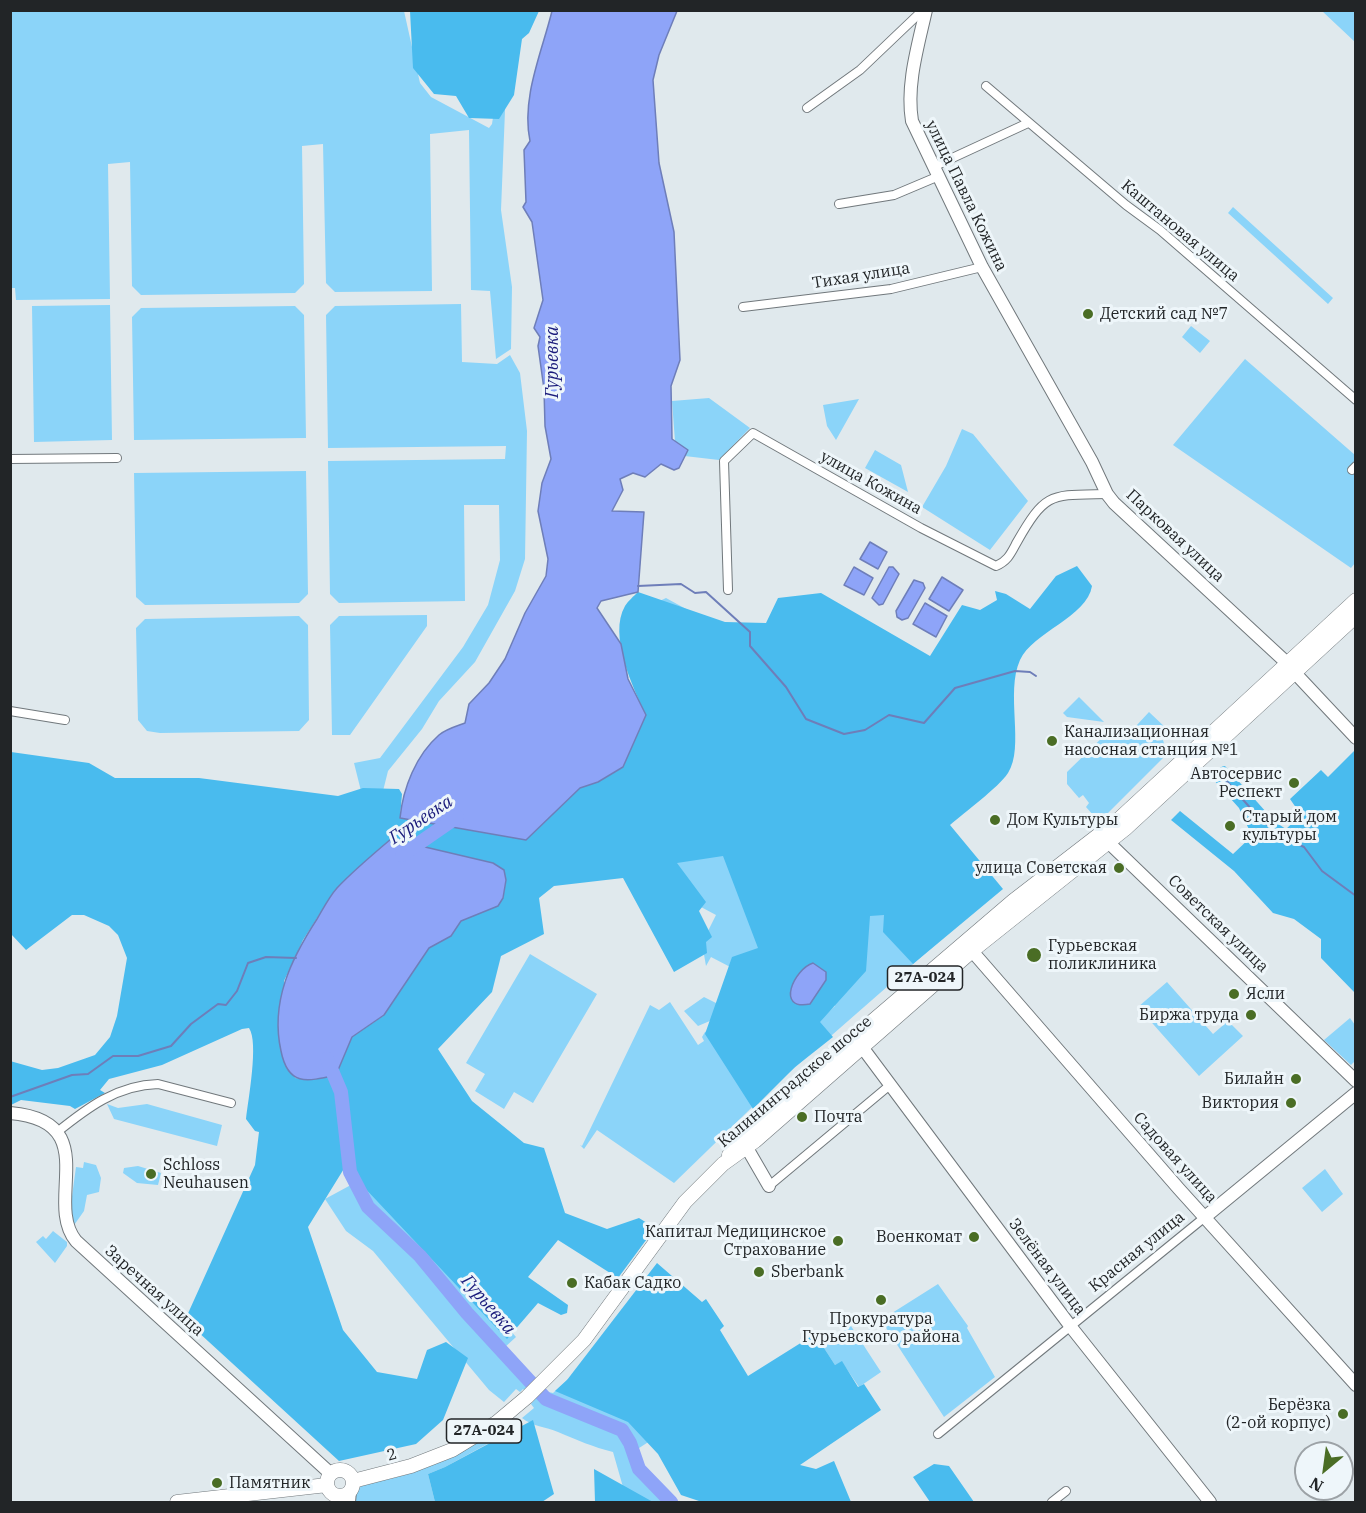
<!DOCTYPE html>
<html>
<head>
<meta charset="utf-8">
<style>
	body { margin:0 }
	#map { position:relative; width:1366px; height:1513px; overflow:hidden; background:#e0e9ed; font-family:"IBM Plex Serif",serif }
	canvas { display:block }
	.frame { position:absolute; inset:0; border:12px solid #222527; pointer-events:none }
	.north { position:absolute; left:1294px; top:1441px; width:60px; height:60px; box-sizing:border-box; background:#eef6fa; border:2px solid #9ca2a6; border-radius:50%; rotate:209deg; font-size:16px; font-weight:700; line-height:24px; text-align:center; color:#222527 }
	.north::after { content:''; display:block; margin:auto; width:21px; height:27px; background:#4a6d25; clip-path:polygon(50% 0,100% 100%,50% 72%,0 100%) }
</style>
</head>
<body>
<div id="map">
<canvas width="1366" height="1513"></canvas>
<div class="frame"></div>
<div class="north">N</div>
</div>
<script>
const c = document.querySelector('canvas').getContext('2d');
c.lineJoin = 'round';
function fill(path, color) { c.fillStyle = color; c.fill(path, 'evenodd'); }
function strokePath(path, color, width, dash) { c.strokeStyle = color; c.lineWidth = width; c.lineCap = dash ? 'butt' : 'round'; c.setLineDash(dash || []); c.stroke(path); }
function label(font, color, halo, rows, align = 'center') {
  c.font = font + ' "IBM Plex Serif",serif'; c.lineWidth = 6; c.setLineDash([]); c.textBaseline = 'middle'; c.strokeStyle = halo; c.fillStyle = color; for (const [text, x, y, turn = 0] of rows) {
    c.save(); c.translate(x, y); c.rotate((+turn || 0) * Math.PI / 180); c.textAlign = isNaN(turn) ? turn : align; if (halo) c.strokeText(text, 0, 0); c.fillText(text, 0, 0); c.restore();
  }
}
fill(new Path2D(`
	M10 11H404L420 83 431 97 489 128 492 124 509 11 501 210 512 287 511 349 496 359 490 291 471 290 469 130 430 134 432 291 335 292 326 283 323 144 302 146 304 284 295 293 141 295 132 286 130 162 108 164 110 299 16 300 15 288H10Z
	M1322 11H1355V42Z
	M1233 207 1333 298 1328 304 1228 213Z
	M461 304 462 362 497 364 510 355 520 373 527 431 525 559 515 591 475 662 439 701 422 729 388 771 376 819 363 799 354 763 380 758 463 647 488 605 500 560 499 505H464L465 601 339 603 330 594 328 461 505 459 506 446 328 448 326 315 335 306Z
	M110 305 112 440 34 442 32 306Z
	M295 306 304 315 306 438 134 440 132 317 141 308Z
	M1191 326 1210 341 1200 353 1182 337Z
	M1245 359 1355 455V563L1351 568 1173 445Z
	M709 398 750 428 719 460 676 455 672 401Z
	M859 399 836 440 827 426 823 405Z
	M962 429 973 434 1028 501 990 550 922 507 946 466Z
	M875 450 901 465 908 492 865 468Z
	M306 471 308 594 299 603 145 605 136 597 134 473Z
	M666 598 708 621 936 944 776 1084 674 1183 597 1130 584 1149 580 1145 582 1146 650 1005 659 1010 670 1002 698 1045 704 1041 702 1037 705 1032 728 1022 757 1001 698 1026 684 1011 704 997 730 1010 736 970 711 957 706 966 702 943 716 915 671 891 645 608ZM823 991 835 1006 792 1045Z
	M427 615V626L350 735H332L330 625 339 616Z
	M299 616 308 625 309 720 299 731 160 733 147 731 138 720 136 628 145 619Z
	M1079 697 1104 722 1067 717 1063 713Z
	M1149 712 1167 729 1156 741 1163 740 1167 754 1104 817 1094 816 1086 807 1089 803 1083 795 1079 798 1067 784V772L1112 728 1136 726Z
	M530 954 597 994 533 1103 514 1092 504 1109 475 1091 485 1074 466 1063Z
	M1167 982 1213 1034 1228 1021 1243 1036 1199 1076 1138 1007Z
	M1350 1018 1355 1025V1061L1351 1065 1324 1040Z
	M107 1104 118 1108 147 1104 222 1125 217 1146 114 1119Z
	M84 1162 96 1165 101 1178 99 1192 87 1195 84 1211 72 1228 70 1211 76 1167 83 1168Z
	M138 1166 161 1173 158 1185 137 1183 123 1173 124 1168Z
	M1325 1169 1343 1194 1322 1212 1302 1188Z
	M373 1173 516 1337 504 1348 531 1377 533 1380 529 1384 540 1395 544 1391 553 1393 568 1379 578 1381 653 1439 636 1450C642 1475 660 1486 679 1502H639L623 1487 613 1452C593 1447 577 1440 558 1432 546 1427 532 1426 522 1418L534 1408 531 1404 534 1400 523 1389 520 1392 516 1389 504 1402 489 1390 373 1251 346 1231 325 1199Z
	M53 1231 67 1242V1246L55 1263 36 1242 43 1236 46 1239Z
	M938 1284 968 1326 967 1328 995 1377 944 1417 881 1320Z
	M851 1326 881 1372 859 1387 842 1362 835 1365 822 1345Z
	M495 1431 500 1437 445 1467 428 1474 435 1502H354L353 1495C361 1481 376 1482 390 1479 429 1469 462 1453 495 1431Z`), '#8bd4f9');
fill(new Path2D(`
	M410 11H539L529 33 522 39 514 95 499 119 469 118 456 96 434 94 413 68Z
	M1077 566 1092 586C1087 617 1033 632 1020 660 1005 693 1025 747 1008 773 998 788 965 812 950 825L1003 889 913 964 883 932 884 915 870 916 866 971 820 1022 833 1037 795 1067 753 1109 705 1034 732 957 758 948 723 856 677 863 706 902 699 911 712 937 706 942 707 953 674 972 623 878 554 886 539 898 544 934 501 956 492 992 438 1049 472 1101 524 1143 544 1148 565 1213 607 1229 639 1218 655 1228 618 1278 558 1240 528 1277 568 1305 567 1313 561 1315 538 1303 507 1339 345 1167 308 1227 343 1330 377 1372 417 1379 427 1350 446 1342 468 1358 443 1420 416 1444 339 1461 185 1320 255 1165 259 1132 255 1131 246 1119C248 1101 259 1042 249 1028L242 1029 162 1065 109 1079 100 1090 105 1093 75 1109 70 1106 21 1100 11 1105 10 1061 42 1070 58 1068 95 1055 110 1037 117 1016 127 958 118 935 109 926 84 915H72L26 950 11 934V752L89 763 115 778H199L338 796 363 788 399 789 402 794 400 818 526 840 580 788 598 782 623 767 646 715C633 688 608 635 625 606 628 601 634 596 638 592L725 622 766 623 778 598 821 593 930 656 962 605 980 610 997 600 995 591 1006 594 1030 609 1056 576ZM391 839 493 863 504 870 506 880 503 898 488 910 461 921 451 936 429 948 384 1015 352 1037 336 1075 311 1080 295 1078 284 981 303 940 335 890Z
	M1354 751 1356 753 1355 993 1321 958V939L1294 919 1273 913 1234 871 1171 820 1180 811 1233 854 1252 836 1239 808 1213 779C1214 773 1218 767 1225 766L1275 822 1286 829 1301 815 1290 799 1321 770 1328 777Z
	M657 1263 702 1302 706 1299 724 1326 720 1330 748 1376 815 1334 835 1365 842 1361 858 1387 864 1384 881 1410 800 1465 816 1469 834 1461 851 1502H702L681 1495 658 1454 628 1422 555 1391 567 1380Z
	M533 1420 554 1494 542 1502H435L428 1474 445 1467Z
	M934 1464 949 1466 974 1502H930L913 1477Z
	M594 1469 653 1502H595Z`), '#49bbee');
const water = new Path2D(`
	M552 11H677L659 55 653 80 659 163 674 232 680 360 671 386 672 439 688 450 679 468 674 470 661 464 645 477 633 473 620 479 623 490 612 511 644 512 638 592 601 601 597 608 621 644 628 679 646 715 623 767 598 782 580 788 526 840 400 818C403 788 416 755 439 735 446 729 457 726 465 723L469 704 489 683 505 659 525 613 546 576 548 559 538 511 542 483 551 459 545 426 544 389 538 346 540 337 534 328 543 300 532 222 523 207 526 202 524 150 530 141C521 98 542 52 552 11Z
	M870 542 887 552 878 569 860 559Z
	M854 567 873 578 864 595 844 585Z
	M889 567H893L899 574 883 604 879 605 872 598Z
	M942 577 963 590 949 611 929 599Z
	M914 580 923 583 925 588 908 618 902 620 897 617 896 611Z
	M925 603 947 616 936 637 913 624Z
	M391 839 493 863 504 870 506 880 503 898 498 906 461 921 451 936 429 948 384 1015 352 1037 336 1075C306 1082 288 1086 281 1051 270 1002 291 959 317 919 323 909 329 897 337 888 353 871 372 855 391 839Z
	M813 963 826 972V980L810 1004C775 1011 794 969 813 963Z`);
fill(water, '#8ea4f8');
strokePath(water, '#6e7eb9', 1.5);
strokePath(new Path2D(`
	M638 586 681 584 695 593 706 592 750 632V646L786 687 806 719 844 734 865 730 889 715 924 723 955 688 1015 671 1030 672 1036 676
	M1223 777 1260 819 1284 838 1304 847 1322 871 1356 896
	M10 1097 72 1075 88 1074 113 1056H138L171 1046 191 1024 218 1004 226 1005 237 991 248 963 266 957 296 958`), '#6e7eb9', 2);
strokePath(new Path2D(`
	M402 855 457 817
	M327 1059 341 1092 350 1172 368 1207 420 1256 467 1313 546 1399 622 1430 630 1443 639 1469 671 1502`), '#8ea4f8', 14);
const street = new Path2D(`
	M986 86 1126 205 1160 230 1356 400
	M807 108 860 70 923 10
	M935 166 1028 123
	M839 204 894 195 939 176
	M743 307 891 289 982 267
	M10 459 117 458
	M1352 470 1356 466
	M728 590 724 461 753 433 921 528 996 566C1008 561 1011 553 1017 542 1046 491 1051 495 1107 494
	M10 711 65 720
	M56 1133C87 1108 117 1085 158 1084L231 1103
	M769 1186 890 1085
	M938 1434 1205 1217
	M1052 1502 1066 1491`);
const secondary = new Path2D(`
	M926 10C918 46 906 85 912 121L982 267 1092 462 1107 494 1114 503 1288 664
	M1295 673 1356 738
	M1108 842 1356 1081
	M972 951 1179 1189 1356 1385
	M862 1047 1071 1327 1210 1502
	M10 1113C105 1121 43 1201 76 1241L331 1474
	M747 1148 769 1186
	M1205 1217 1356 1093
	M349 1502 350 1491`);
const primary = new Path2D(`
	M729 1155 754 1127 806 1078 1013 901 1118 820 1356 600
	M327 1483a13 13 0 1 1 26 0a13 13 0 1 1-26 0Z
	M353 1481 411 1466 452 1450 496 1423 527 1397 584 1340 685 1202 723 1164 755 1141 972 951 1125 829 1356 616
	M177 1502 327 1485`);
strokePath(street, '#71787c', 10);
strokePath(secondary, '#71787c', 14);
strokePath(primary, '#71787c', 15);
strokePath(street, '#fff', 8);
strokePath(secondary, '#fff', 12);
strokePath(primary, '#fff', 14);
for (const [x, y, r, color] of [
	[1088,314,6,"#4a6d25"],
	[1052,741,6,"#4a6d25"],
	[1294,783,6,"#4a6d25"],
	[995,820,6,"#4a6d25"],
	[1230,826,6,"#4a6d25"],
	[1119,868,6,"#4a6d25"],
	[1034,955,8,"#4a6d25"],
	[1234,994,6,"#4a6d25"],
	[1251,1015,6,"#4a6d25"],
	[1296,1079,6,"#4a6d25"],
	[1291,1103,6,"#4a6d25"],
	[802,1117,6,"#4a6d25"],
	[151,1174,6,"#4a6d25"],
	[974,1237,6,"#4a6d25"],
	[838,1241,6,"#4a6d25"],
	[759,1272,6,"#4a6d25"],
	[572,1283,6,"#4a6d25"],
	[881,1300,6,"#4a6d25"],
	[1343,1414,6,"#4a6d25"],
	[217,1483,6,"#4a6d25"]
]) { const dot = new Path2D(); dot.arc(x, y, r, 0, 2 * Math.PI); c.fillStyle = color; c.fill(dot); strokePath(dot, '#eef6fa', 2); }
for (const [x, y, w] of [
	[925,978,75],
	[484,1431,75]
]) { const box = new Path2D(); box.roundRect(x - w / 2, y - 12, w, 24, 4.5); c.fillStyle = '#eef6fa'; c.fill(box); strokePath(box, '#222527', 1.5); }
label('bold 15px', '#222527', null, [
	["27А-024",925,978],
	["27А-024",484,1431]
]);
label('16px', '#222527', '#eef6fa', [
	["улица Павла Кожина",966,196,64],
	["Каштановая улица",1180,231,40],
	["Тихая улица",861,276,-9],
	["улица Кожина",871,483,29],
	["Парковая улица",1175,536,43],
	["Советская улица",1218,924,44],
	["Калининградское шоссе",795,1082,-40],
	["Садовая улица",1175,1158,48],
	["Красная улица",1137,1252,-39],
	["Зелёная улица",1047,1267,53],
	["Заречная улица",154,1291,42],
	["2",392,1455,-15]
]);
label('16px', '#222527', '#eef6fa', [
	["Детский сад №7",1100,314],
	["Канализационная",1064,732],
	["насосная станция №1",1064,750],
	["Автосервис",1282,774,"right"],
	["Респект",1282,792,"right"],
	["Старый дом",1242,817],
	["культуры",1242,835],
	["Дом Культуры",1007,820],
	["улица Советская",1107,868,"right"],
	["Гурьевская",1048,946],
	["поликлиника",1048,964],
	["Ясли",1246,994],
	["Биржа труда",1239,1015,"right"],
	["Билайн",1284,1079,"right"],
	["Виктория",1279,1103,"right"],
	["Почта",814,1117],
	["Schloss",163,1165],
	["Neuhausen",163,1183],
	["Капитал Медицинское",826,1232,"right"],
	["Страхование",826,1250,"right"],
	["Военкомат",962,1237,"right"],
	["Sberbank",771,1272],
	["Кабак Садко",584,1283],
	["Прокуратура",881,1319,"center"],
	["Гурьевского района",881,1337,"center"],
	["Берёзка",1331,1405,"right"],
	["(2-ой корпус)",1331,1423,"right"],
	["Памятник",229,1483]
], 'left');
label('italic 18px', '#1a1b7b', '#eef6fa', [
	["Гурьевка",553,362,-90],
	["Гурьевка",421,820,-34],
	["Гурьевка",488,1305,49]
]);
</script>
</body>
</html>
